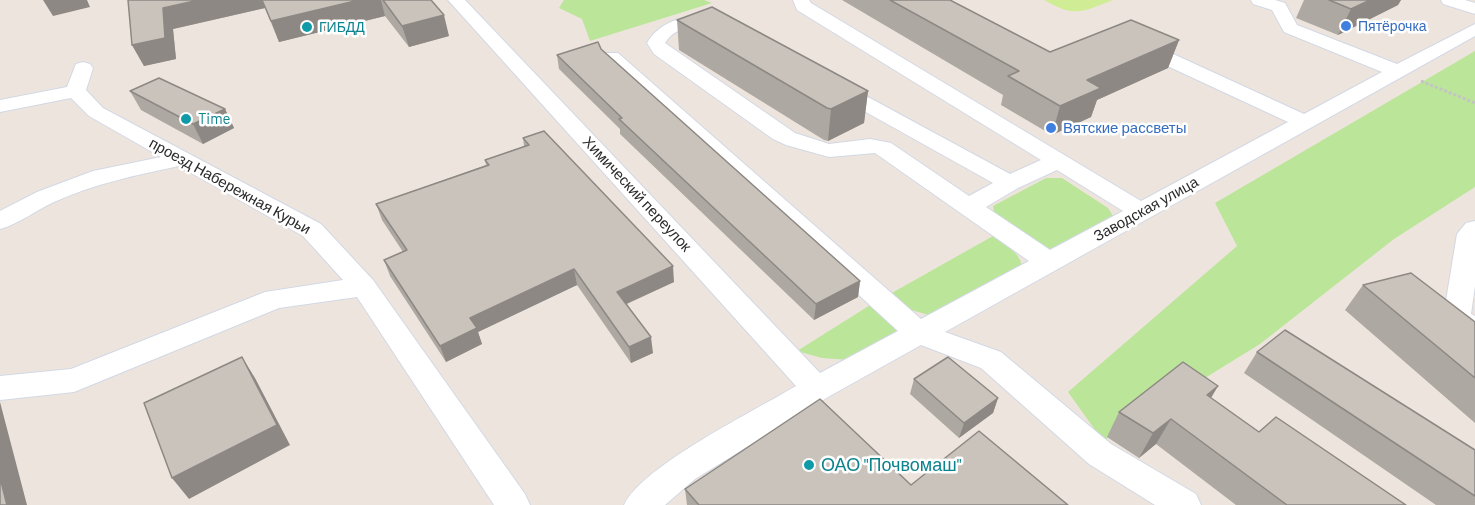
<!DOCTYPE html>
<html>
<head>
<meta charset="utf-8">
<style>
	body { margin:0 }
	canvas { display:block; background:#ede5dd }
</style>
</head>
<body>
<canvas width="1475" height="505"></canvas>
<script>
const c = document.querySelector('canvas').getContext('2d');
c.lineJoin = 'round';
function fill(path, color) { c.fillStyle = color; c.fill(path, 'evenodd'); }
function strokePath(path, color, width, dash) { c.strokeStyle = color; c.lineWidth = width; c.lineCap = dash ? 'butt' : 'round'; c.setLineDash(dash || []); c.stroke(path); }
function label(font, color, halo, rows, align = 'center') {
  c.font = font + ' Barlow,sans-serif'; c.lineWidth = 5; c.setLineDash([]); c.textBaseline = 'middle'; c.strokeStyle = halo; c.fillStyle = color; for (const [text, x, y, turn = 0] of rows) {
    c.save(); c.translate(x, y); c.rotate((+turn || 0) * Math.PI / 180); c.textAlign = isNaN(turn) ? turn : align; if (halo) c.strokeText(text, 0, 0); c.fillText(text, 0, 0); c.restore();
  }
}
fill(new Path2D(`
	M564 0H704L712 3 590 41 582 19 559 8Z
	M1475 51V187L1394 239 1260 344 1103 441 1068 392 1237 246 1215 203Z
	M1046 178H1062L1108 208 1113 216 1053 251 1038 249 1000 221 994 212 993 206Z
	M993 236C1005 245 1019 251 1022 266L932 316 905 308 890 294Z
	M875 302 907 330 850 360 822 358 797 351Z`), '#bbe599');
fill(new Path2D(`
	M1044 0H1113C1081 12 1076 18 1044 0Z`), '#d0ec94');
const minor = new Path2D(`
	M448 0H465L820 373 898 331 604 61 602 57 604 53H618L921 319 1029 261 875 153 829 157 786 145 773 139 654 54 647 43C661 19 692 12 718 18L721 22 718 26C699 30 678 22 665 43L795 133 829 144 870 139 891 143 969 196 993 183 830 92 827 88 830 84H844L1010 174 1041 160 797 10 793 0H809L811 3 1141 201 1288 122 1133 50 1131 46 1133 42H1147L1304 114 1382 72 1284 32 1272 10 1253 4 1251 0H1275L1285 3 1297 25 1397 64 1475 24V36L945 332 1001 352 1111 444 1196 494 1201 505H1155L1089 464 981 368 921 345 828 397 695 479 665 505H624C642 466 756 410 796 386ZM1057 170 1123 211 1050 250 986 207 1018 188Z
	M1441 0H1465L1475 3V14L1443 4Z
	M83 62 90 64 93 68 86 90 103 108 321 224 373 280 525 494 530 505H494L357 297 279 308 74 392 0 400V376L71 369 265 292 343 280 303 236 179 166C136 175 94 184 54 202 36 210 19 224 0 229V211L37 192 93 171 161 157 89 116 71 98 0 112V100L67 87 76 64Z
	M1475 221V286L1471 314 1475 316V339L1447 326 1443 319 1457 234 1466 223Z`);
strokePath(minor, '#d2d8e4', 2);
strokePath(new Path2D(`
	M1421 81 1475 103`), '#c4c4c4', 3, [3, 2]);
fill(minor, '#fff');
fill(new Path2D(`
	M128 0H431L449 36 409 47 385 16 279 42 265 8 173 29 176 59 144 66 132 45Z
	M842 0H950L1050 52 1179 40 1168 68 1097 100 1091 117 1052 135 1001 105 1003 95Z
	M1304 0H1401L1398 5 1338 35 1296 18Z
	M677 20 868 91 864 123 828 141 824 140 679 50Z
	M601 49 860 281 858 297 814 320 620 134V129L559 69 557 55Z
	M130 91 225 109 234 128 203 144 141 110Z
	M523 138 674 282 627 304 653 353 631 363 577 285 478 332 482 344 446 362 390 276 384 260 403 252 382 220 376 204 486 165 485 160 524 146Z
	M1363 285 1475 322V423L1345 310Z
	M1257 352 1475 450V505H1436L1244 373Z
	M914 379 998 398 993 413 959 438 910 394Z
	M1218 386 1211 398 1259 432 1406 505H1236L1156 444 1139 458 1107 437 1119 412Z
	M911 485 1068 505H687L685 489Z`), '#ada8a2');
fill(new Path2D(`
	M43 0H87L90 7 53 16Z
	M199 0H262L265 8 173 29 176 59 144 66 132 45 163 8Z
	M359 0H381L385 16 279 42 271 21Z
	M1370 0H1401L1398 5 1338 35 1351 9Z
	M444 15 449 36 409 47 402 26Z
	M1179 40 1168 68 1097 100 1091 117 1052 135 1060 106 1087 80Z
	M868 91 864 123 828 141 831 109Z
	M225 109 234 128 203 144 193 124Z
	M673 266 674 282 619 307 617 292Z
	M574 269 577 285 478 332 482 344 446 362 440 346 470 318Z
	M860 281 858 297 814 320 816 304Z
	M651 337 653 353 631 363 629 347Z
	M242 357 255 378 290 445 189 499 172 478Z
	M1218 386 1203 411 1207 395Z
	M998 398 993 413 959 438 964 423Z
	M0 402 27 505H7L0 478Z
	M1171 419 1156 444 1139 458 1153 433Z`), '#8d8884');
const building = new Path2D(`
	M128 0H199L163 8 165 38 132 45Z
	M262 0H359L271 21Z
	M383 0H431L444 15 402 26Z
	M890 0H950L1050 52 1131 20 1179 40 1087 80 1101 88 1060 106 1008 76 1019 71Z
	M1329 0H1370L1351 9Z
	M712 7 868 91 831 109 827 108 677 20Z
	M598 42 601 49 860 281 816 304 619 119 622 118 557 55Z
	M159 78 225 109 193 124 130 91Z
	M544 131 673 266 617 292 651 337 629 347 574 269 470 318 477 328 440 346 384 260 407 250 376 204 489 165 485 160 529 145 523 138Z
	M1411 273 1475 322V378L1363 285Z
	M1285 330 1475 450V496L1257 352Z
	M242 357 277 425 172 478 144 403Z
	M948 357 998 398 964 423 914 379Z
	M1183 362 1218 386 1207 395 1259 432 1276 417 1406 505H1287L1171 419 1153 433 1119 412Z
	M820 399 911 485 979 431 1068 505H699L685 489Z
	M0 478 7 505H0Z`);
fill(building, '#c9c3bc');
strokePath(building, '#8d8884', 1.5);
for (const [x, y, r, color] of [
	[1346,26,6,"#3f7fe0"],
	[307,27,6,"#0f9aa8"],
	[186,119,6,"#0f9aa8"],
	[1051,128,6,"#3f7fe0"],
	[809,465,6,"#0f9aa8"]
]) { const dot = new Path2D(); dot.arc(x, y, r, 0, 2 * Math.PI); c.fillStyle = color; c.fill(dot); strokePath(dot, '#fff', 2); }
label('14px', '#366cbe', '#fff', [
	["Пятёрочка",1358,26]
], 'left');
label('14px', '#0d838f', '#fff', [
	["ГИБДД",319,27]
], 'left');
label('15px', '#0d838f', '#fff', [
	["Time",198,119]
], 'left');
label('15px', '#366cbe', '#fff', [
	["Вятские рассветы",1063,128]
], 'left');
label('15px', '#2b2b2b', '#fff', [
	["проезд Набережная Курьи",230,186,29],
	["Химический переулок",637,194,47],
	["Заводская улица",1146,209,-29]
]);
label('18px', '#0d838f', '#fff', [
	["ОАО \"Почвомаш\"",821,465]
], 'left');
</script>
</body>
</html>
